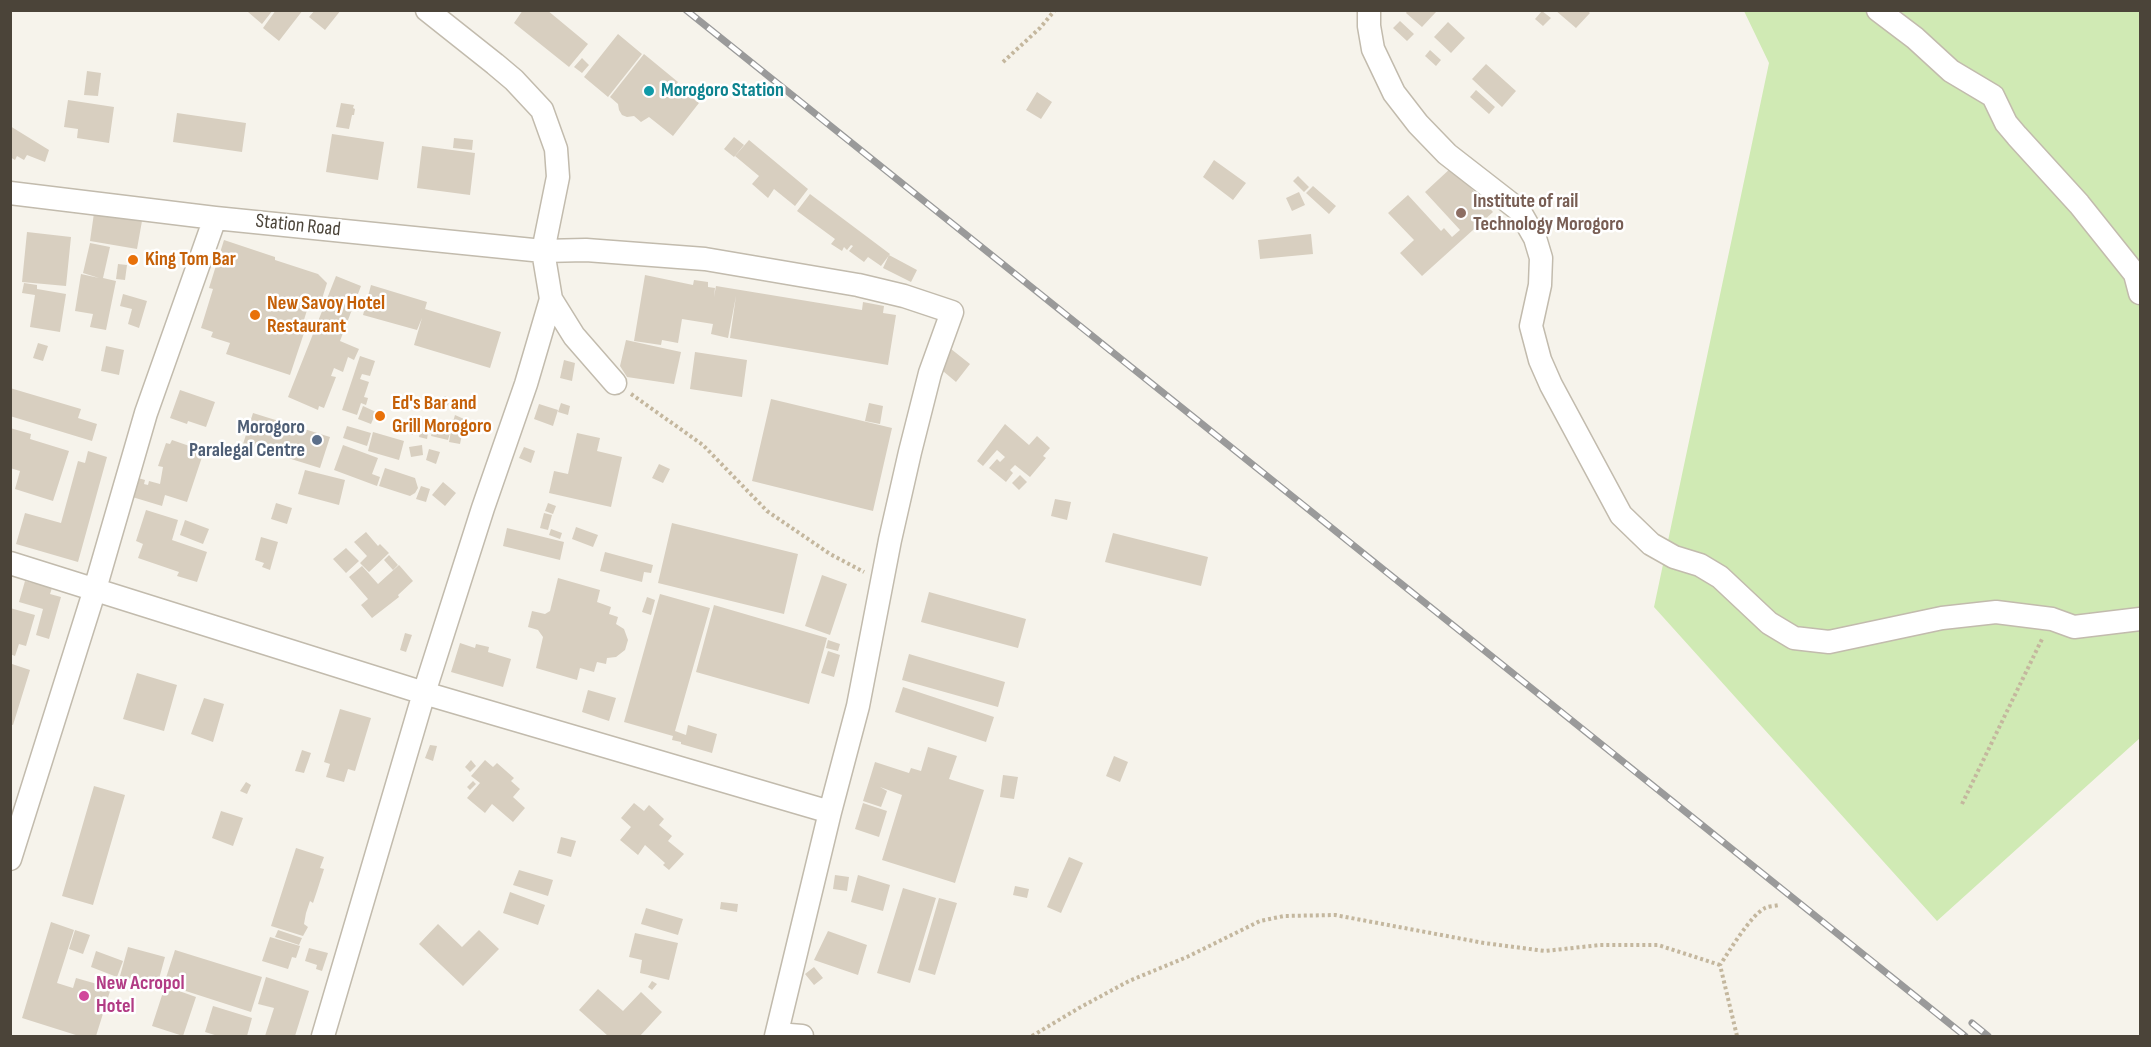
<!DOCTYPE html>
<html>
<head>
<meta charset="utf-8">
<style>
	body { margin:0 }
	#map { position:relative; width:2151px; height:1047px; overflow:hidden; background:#f6f3eb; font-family:"Sofia Sans Condensed",sans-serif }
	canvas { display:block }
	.frame { position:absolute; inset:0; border:12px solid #4b4439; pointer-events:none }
</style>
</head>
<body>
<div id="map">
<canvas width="2151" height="1047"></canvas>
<div class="frame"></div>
</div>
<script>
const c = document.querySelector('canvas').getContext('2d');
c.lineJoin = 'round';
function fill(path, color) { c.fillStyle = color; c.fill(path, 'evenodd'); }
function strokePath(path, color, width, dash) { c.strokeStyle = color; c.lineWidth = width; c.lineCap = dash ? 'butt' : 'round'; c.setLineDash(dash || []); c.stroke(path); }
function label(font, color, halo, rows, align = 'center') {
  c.font = font + ' "Sofia Sans Condensed",sans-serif'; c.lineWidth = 5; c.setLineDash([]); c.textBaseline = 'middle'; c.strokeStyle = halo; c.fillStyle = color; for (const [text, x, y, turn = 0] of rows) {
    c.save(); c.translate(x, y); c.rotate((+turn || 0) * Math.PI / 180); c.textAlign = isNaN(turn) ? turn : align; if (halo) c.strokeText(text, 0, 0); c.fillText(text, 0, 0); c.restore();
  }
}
fill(new Path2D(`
	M1744 11H2140V738L1937 921 1654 607 1769 63Z`), '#d0eab4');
fill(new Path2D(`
	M249 10H273L262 24 248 12Z
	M276 10H303L279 41 263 28Z
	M315 10H341L325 30 309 17Z
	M523 10H547L588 44 569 67 514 23Z
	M1408 10H1434L1436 12 1422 27 1406 13Z
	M1555 10H1587L1590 13 1576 28Z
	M1542 11 1551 18 1543 26 1535 19Z
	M1400 21 1414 34 1407 41 1393 28Z
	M1448 22 1465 38 1451 53 1434 37Z
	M618 34 642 54 608 97 584 77Z
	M1430 50 1441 60 1436 66 1425 56Z
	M644 54 678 82 676 85 699 103 673 136 649 117 641 122 634 116 627 117 622 115 619 110 618 104 610 97Z
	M582 58 589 65 582 73 574 67Z
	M1486 64 1516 91 1502 107 1472 79Z
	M87 71 101 73 98 96 84 95Z
	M1476 90 1495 107 1489 114 1470 97Z
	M1037 92 1052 102 1041 119 1026 110Z
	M68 100 114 107 109 143 77 138 78 129 64 127Z
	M341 103 354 105 353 108 355 109 354 115H352L349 129 336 127Z
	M177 113 246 123 242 152 173 142Z
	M10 126 49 150 45 162 27 155 24 160 17 156 15 160 10 157Z
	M332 134 384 142 378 180 326 172Z
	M734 137 744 145 734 157 724 149Z
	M454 138 473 140 472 150 453 148Z
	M749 140 808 189 795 206 774 189 768 198 752 184 759 176 735 156Z
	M422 146 475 153 470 195 417 188Z
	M1214 160 1246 183 1233 200 1203 177Z
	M1452 167 1493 212 1422 276 1400 253 1414 240 1388 213 1408 195 1441 231 1444 228 1452 237 1460 230 1425 192Z
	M1298 176 1309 187 1304 192 1293 181Z
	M1313 186 1336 206 1329 214 1306 193Z
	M1299 192 1305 205 1292 211 1286 198Z
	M810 194 890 254 881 266 868 257 864 262 849 251 853 246 851 245 847 250 844 247 842 251 831 244 835 239 797 211Z
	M94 213 142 221 137 249 90 241Z
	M27 232 71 237 66 286 22 282Z
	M1311 234 1313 254 1260 259 1258 240Z
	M224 240 275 257V260L318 274 327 283 321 302 308 307 303 323 307 324 290 375 226 354 230 343 211 337 213 332 201 328 213 289 209 288Z
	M90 243 110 247 103 278 116 281 106 330 90 327 93 314 75 311 81 274 99 278 83 273Z
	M889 255 917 270 911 282 883 268Z
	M118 264 127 265 125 280 116 279Z
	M645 275 693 285 694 280 708 282V287L715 288 714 297 716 286 862 310 863 302 884 306 883 313 896 315 888 365 730 338 736 296 728 338 711 334 713 324 682 319 678 343 662 340 661 345 634 341Z
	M336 276 361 286 340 341 359 349 354 360 348 357 343 372 334 368 331 376 336 377 324 408 319 406 318 410 288 397Z
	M24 283 37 285V289L43 290 66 294 60 332 30 327 35 295 22 293Z
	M371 285 427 302 425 309 501 332 490 368 414 345 422 318 417 330 363 315Z
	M123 294 147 301 139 328 128 324 132 309 120 306Z
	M626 340 681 352 674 384 627 377 620 366Z
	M38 343 48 346 43 361 33 358Z
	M946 345 970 364 956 382 937 366Z
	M106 346 124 350 119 375 101 371Z
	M695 352 747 360 742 397 690 389Z
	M360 356 375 361 370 376 362 374 360 379 369 382 364 397 368 398 366 405 361 403 357 415 342 410Z
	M564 360 575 363 572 381 560 378Z
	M10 388 81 409 78 418 97 424 92 441 10 416Z
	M180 390 215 402 206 427 188 421 187 424 170 418Z
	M445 396 449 398 450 402 447 406H443L440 402 441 398Z
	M771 399 892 428 873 511 752 481Z
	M561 403 570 406 568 415 558 412Z
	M869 403 883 406 880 424 865 421Z
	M539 404 558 410 553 426 534 419Z
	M363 406 376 412 371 424 358 419Z
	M253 413 330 437 320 468 243 444Z
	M455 415 464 419 462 428 452 425Z
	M399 419 416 424 413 435 396 430Z
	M422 419 430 421 427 439 419 437Z
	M1005 424 1029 445 1037 436 1050 448 1043 456 1046 458 1030 477 1015 465 1010 470 1013 473 1006 482 989 468 997 459 1000 462 1005 457 997 450 983 466 977 461Z
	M347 426 371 433 367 446 343 438Z
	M10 428 31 434 30 439 69 451 53 501 15 489 20 471 10 468Z
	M433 429 450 433 448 440 431 436Z
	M451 431 462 434 460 444 449 442Z
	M373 432 404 441 399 460 368 451Z
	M577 433 600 438 597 451 622 457 611 507 549 493 554 471 568 474Z
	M172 440 204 451 187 502 165 495 162 506 129 496 135 477 145 480 144 484 148 485 149 481 160 484 163 467 158 466 166 443 170 444Z
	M343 445 378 458 372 474 380 477 377 486 334 470Z
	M422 445 423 455 411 457 409 447Z
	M524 447 535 451 531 463 519 458Z
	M429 449 440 452 436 464 426 460Z
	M88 451 107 457 78 562 16 544 25 513 61 523 78 461 85 463Z
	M659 464 670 469 663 483 652 478Z
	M385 468 415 478 418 488 415 493 410 496 379 486Z
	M305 470 345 480 339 505 298 494Z
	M1020 475 1027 482 1019 490 1012 483Z
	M443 482 456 493 445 506 432 495Z
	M421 486 430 489 426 502 416 499Z
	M1055 499 1071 502 1067 520 1051 516Z
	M276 503 292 508 287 524 271 519Z
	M548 503 556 506 553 514 545 511Z
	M146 510 178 520 172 540 207 552 197 582 177 576 179 572 138 558 143 544 136 541Z
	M544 513 552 515 548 530 540 528Z
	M185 520 209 529 203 544 180 535Z
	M672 523 798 554 784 614 658 583Z
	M576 527 598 535 593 547 572 539Z
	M507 528 564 542 560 560 503 546Z
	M551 529 562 533 560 539 549 535Z
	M366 532 378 546 380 544 389 553 369 572 360 563 367 556 354 542Z
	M1113 533 1208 557 1201 586 1105 562Z
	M261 537 278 542 270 570 262 567 264 563 255 560Z
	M346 548 359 561 346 573 333 559Z
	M605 552 653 565 651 573 644 572 642 582 600 571Z
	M389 555 398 565 393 570 384 560Z
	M399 565 413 581 398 595 399 597 372 618 361 605 368 599 349 577 362 566 378 584Z
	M822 575 847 584 830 635 805 626Z
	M558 578 600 590 597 602 611 607 609 614 618 617 616 624 624 629 628 640 625 650 616 657 607 658 606 664 597 662 594 672 580 668 577 680 536 668 543 637 538 630 528 627 532 611 545 614 550 611Z
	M25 581 52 588 50 594 61 597 49 639 36 635 43 609 19 602Z
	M929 592 1026 619 1018 648 921 622Z
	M660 594 710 608 675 731 686 735 688 725 717 734 712 753 681 744V742L672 740 673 736 624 722Z
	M647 597 655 600 651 615 642 612Z
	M714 605 827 638 809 704 696 672Z
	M10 608 35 615 26 646 19 644 15 656 10 654Z
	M405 633 412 635 406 652 400 650Z
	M828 640 840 644 838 651 826 648Z
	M460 643 475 648 476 644 489 647 488 652 511 659 503 687 451 672Z
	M828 651 840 655 834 677 821 673Z
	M909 654 1005 682 998 707 902 680Z
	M12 664 30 670 13 725 10 724Z
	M137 673 177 685 164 731 123 719Z
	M903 687 994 717 986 742 895 712Z
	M588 690 616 698 609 721 582 712Z
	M204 698 224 704 213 742 191 734Z
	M340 709 371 718 355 771 348 769 344 782 326 777 330 764 324 762Z
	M430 745 437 746 433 761 425 758Z
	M928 747 957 756 949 779 984 790 955 883 882 860 902 795 880 787 887 791 881 807 863 801 875 762 909 773 911 768 921 771Z
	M302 750 311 753 304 773 295 771Z
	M1114 756 1128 762 1120 782 1106 776Z
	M471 760 476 766 470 772 465 767Z
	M485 760 493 767 497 763 514 778 511 781 520 789 513 797 525 808 513 822 492 804 485 813 467 798 480 783 471 776Z
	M1003 775 1018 777 1014 799 1000 797Z
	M473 781 476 784 470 790 467 787Z
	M246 782 251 785 247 794 240 791Z
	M94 786 125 795 93 905 62 896Z
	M634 803 644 811 649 805 664 819 659 825 672 836 668 841 684 854 669 870 663 865 665 863 645 845 638 855 620 840 631 827 621 818Z
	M863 803 887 811 879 837 855 829Z
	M221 811 243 818 233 846 212 838Z
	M561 837 576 841 571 857 557 853Z
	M296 848 324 857 320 868 324 869 317 891 310 889 317 891 313 903 310 901 306 913 304 924 308 927 303 936 271 926Z
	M1069 857 1083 863 1061 913 1047 907Z
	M519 870 553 880 548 896 513 885Z
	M835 875 849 877 847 891 833 889Z
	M858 875 890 885 883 911 851 902Z
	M1015 886 1029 889 1027 898 1013 895Z
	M903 888 936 898 910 983 877 973Z
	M510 892 545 905 538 925 503 913Z
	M939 898 957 903 935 975 918 970Z
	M721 902 738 904 737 912 720 909Z
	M646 908 683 919 678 935 641 924Z
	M51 922 74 930 57 983 73 988 76 978 111 988 96 1036H79L22 1018Z
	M438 924 462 947 479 930 499 949 463 986 419 944Z
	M75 930 90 935 83 954 69 949Z
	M278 930 302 938 299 945 275 937Z
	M828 931 867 945 858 975 814 960Z
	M635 933 678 943 669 980 640 973 642 960 629 957Z
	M270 937 300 946 296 958 292 957 288 969 262 961Z
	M128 947 165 957 157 986 120 976Z
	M309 948 328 953 322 971 316 969 317 965 305 961Z
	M175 950 262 977 251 1012 164 984Z
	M96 951 123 961 117 977 91 967Z
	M814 967 823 978 814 985 805 974Z
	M266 977 309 991 295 1036H265L274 1008 258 1004Z
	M652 981 657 984 652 990 648 987Z
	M165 986 196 997 183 1036 152 1026Z
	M598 989 623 1011 641 992 662 1012 640 1036H608L579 1010Z
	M213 1006 252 1018 247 1036H218L205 1032Z`), '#d8cfc0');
const minor = new Path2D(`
	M1369 10V26L1373 49 1394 93 1418 124 1447 154 1519 210 1535 238 1541 258 1540 285 1531 326 1540 360 1551 385 1621 515 1651 544 1674 557 1700 565 1720 577 1769 623 1794 638 1829 642 1942 618 1996 612 2052 619 2074 627 2140 619
	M1878 10 1915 38 1951 71 1993 96 2006 123 2017 136 2079 204 2135 274 2140 293
	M10 193 215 218 543 251 586 250 705 259 858 285 904 296 952 312 930 373 910 452 890 540 858 706 830 812 776 1036
	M551 299 574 336 615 383
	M10 563 424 693 830 812
	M10 859 95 589 146 413 215 218
	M777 1034 802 1036
	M323 1036 424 693 483 508 526 384 551 299 543 251 558 177 556 149 542 110 514 80 495 64 427 10`);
strokePath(minor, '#c2bbad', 25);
strokePath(new Path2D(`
	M1003 62 1040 28 1055 10
	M631 394 703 445 767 511 830 554 864 572
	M1962 804 2043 637
	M1032 1036 1079 1008 1129 981 1187 957 1260 921 1284 916 1335 915 1484 943 1545 951 1600 945H1658L1720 965
	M1737 1036 1720 965C1730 950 1751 915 1765 908 1769 906 1775 906 1779 905`), '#c4b79e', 4, [3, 3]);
strokePath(minor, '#fff', 22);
const rail = new Path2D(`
	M686 10 1965 1036
	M1972 1023 1988 1036`);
strokePath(rail, '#9a9a9a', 7);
strokePath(rail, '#fff', 4.5, [14]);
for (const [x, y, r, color] of [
	[649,91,6,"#0f9aa8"],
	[1461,213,6,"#8d6e63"],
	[133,260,6,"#e8710a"],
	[255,315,6,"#e8710a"],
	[380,416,6,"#e8710a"],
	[317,440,6,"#5c6f8a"],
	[84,996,6,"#d1479c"]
]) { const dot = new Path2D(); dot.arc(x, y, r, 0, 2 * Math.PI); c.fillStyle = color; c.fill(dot); strokePath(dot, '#fff', 2); }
label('bold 20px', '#0d838f', '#fff', [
	["Morogoro Station",661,91]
], 'left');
label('bold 20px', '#785e54', '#fff', [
	["Institute of rail",1473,202],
	["Technology Morogoro",1473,225]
], 'left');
label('20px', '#4b4439', '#fff', [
	["Station Road",298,226,6]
]);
label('bold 20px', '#c56008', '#fff', [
	["King Tom Bar",145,260],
	["New Savoy Hotel",267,304],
	["Restaurant",267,327],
	["Ed's Bar and",392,404],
	["Grill Morogoro",392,427]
], 'left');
label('bold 20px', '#4e5e75', '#fff', [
	["Morogoro",305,428],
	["Paralegal Centre",305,451]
], 'right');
label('bold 20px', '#b23c85', '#fff', [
	["New Acropol",96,984],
	["Hotel",96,1007]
], 'left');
</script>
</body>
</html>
